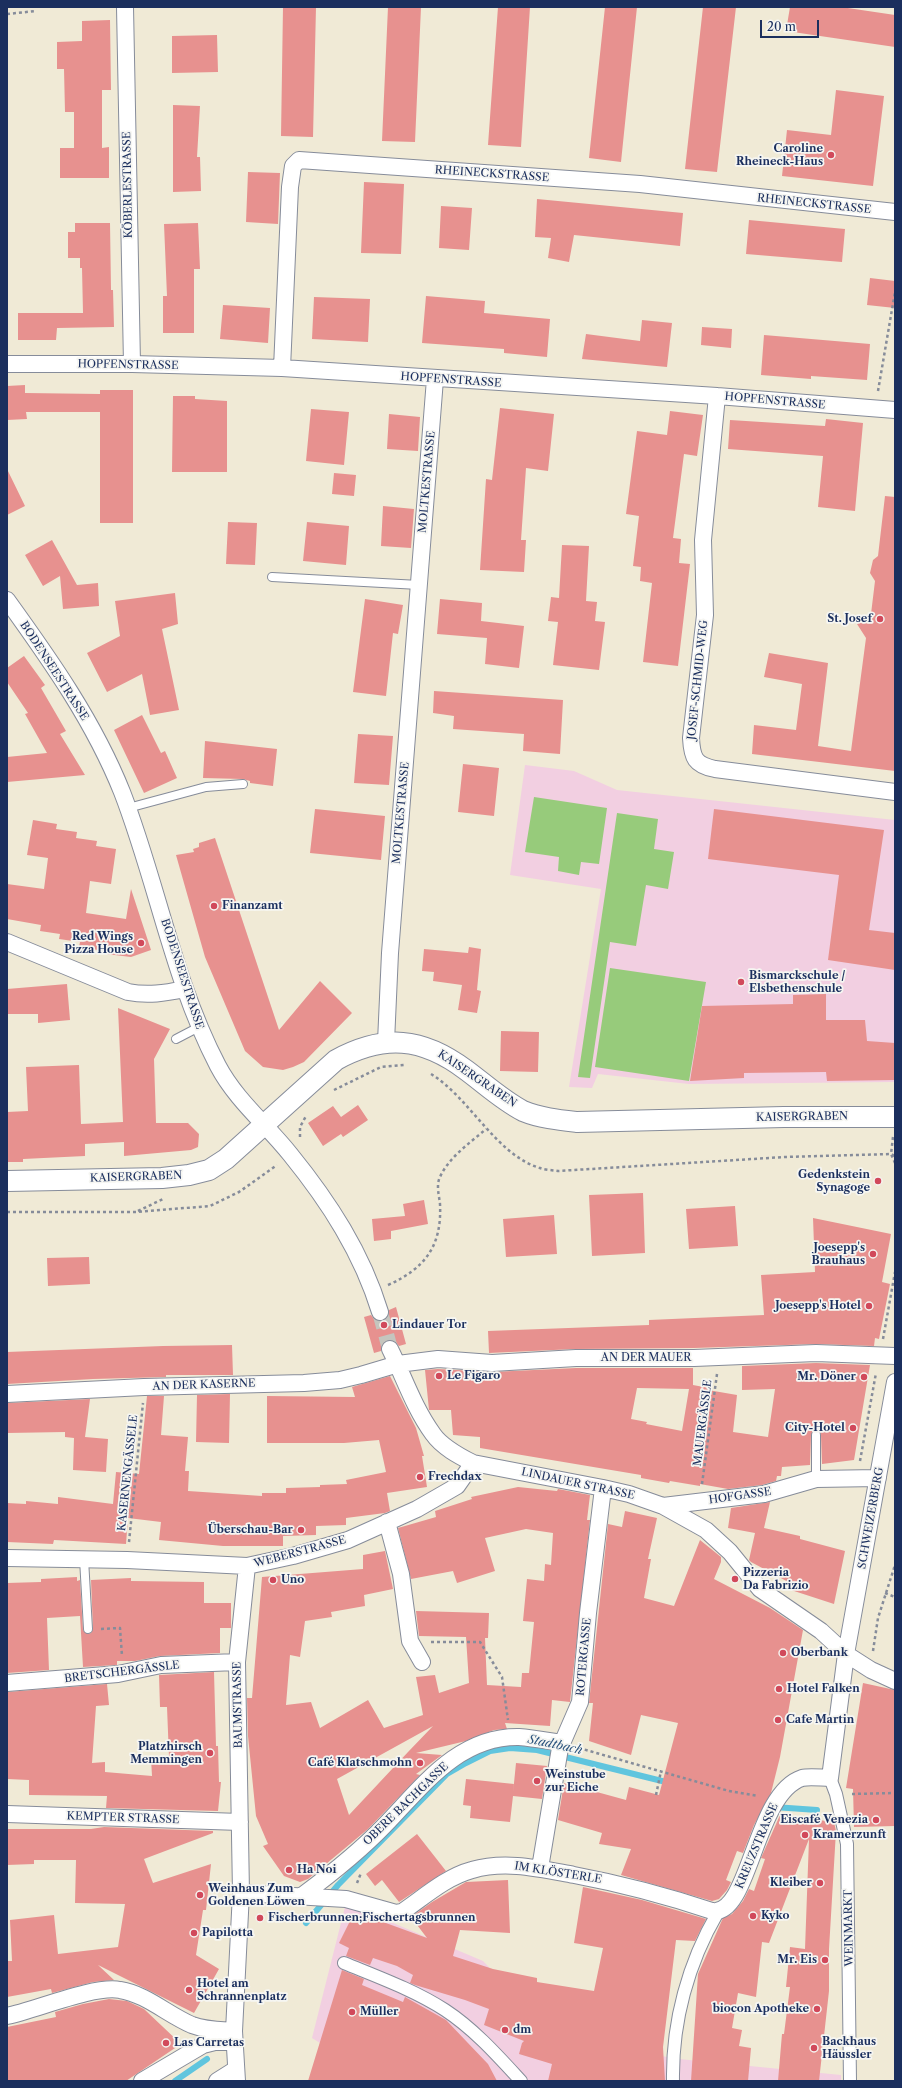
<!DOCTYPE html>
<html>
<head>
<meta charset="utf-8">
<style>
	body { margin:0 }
	#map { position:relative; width:902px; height:2088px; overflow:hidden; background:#f0ead6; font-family:"Libre Caslon Text",serif }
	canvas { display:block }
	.frame { position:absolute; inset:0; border:8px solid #1b2f5e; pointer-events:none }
	.scale { position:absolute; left:760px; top:20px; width:59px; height:18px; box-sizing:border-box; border:2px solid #1b2f5e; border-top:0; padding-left:5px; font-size:12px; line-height:14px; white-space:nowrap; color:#1b2f5e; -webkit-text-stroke:3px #f6f6f2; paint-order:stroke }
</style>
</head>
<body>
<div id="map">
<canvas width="902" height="2088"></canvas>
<div class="frame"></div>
<div class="scale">20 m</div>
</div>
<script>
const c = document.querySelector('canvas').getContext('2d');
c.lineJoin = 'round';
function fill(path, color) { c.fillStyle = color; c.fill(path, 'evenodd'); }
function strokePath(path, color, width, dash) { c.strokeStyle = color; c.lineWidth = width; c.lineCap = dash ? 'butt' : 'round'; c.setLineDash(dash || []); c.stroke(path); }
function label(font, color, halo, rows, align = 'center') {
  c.font = font + ' "Libre Caslon Text",serif'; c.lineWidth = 3.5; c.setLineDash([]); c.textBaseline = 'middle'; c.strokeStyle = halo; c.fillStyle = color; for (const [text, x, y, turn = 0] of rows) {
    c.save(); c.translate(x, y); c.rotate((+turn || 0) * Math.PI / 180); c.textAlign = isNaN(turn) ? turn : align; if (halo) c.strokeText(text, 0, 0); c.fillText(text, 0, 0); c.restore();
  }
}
fill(new Path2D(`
	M525 765 574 771 617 790 895 820V1082L689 1084 598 1074 592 1088 569 1087 601 889 510 875Z
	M346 1903 483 1961 557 2038 679 2059 841 2075V2081H381L312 2038Z`), '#f2cfe1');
fill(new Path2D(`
	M534 797 607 808 599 864 581 862 579 875 558 871 559 857 525 852Z
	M617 813 658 819 654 849 674 852 668 889 646 885 636 946 610 942 590 1078 578 1077Z
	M610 968 706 982 689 1081 595 1067Z`), '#97cb7b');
strokePath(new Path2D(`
	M774 1807 817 1810
	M306 1923 338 1885 447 1774 466 1763 490 1751 510 1748 537 1750 670 1783
	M175 2081 207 2059`), '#60c5de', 6);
fill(new Path2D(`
	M283 7H316L313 137 281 136Z
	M388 7H421L415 142 382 141Z
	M498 7H530L521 147 488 145Z
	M605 7H637L621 162 589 158Z
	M703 7H736L717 172 685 169Z
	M790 7H841L895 15V47L786 31Z
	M110 20 111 90H102V148L109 147V178H60V148H74V112H65L64 69H57V42L82 41V21Z
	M217 35 218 72 172 73V36Z
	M836 90 884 96 873 186 782 176 787 130 831 135Z
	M173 105 200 106 197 157H200L201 191 173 192Z
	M248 172 280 173 278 224 246 222Z
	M364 182 404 184 401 254 361 253Z
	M537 199 683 213 680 246 574 235 569 262 548 258 551 238 535 237Z
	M441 206 472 208 469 250 439 248Z
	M749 220 845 229 842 262 746 254Z
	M75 223H110L111 290H113L114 327 57 328 56 340H18V313H83L82 268H80V258H68V232H75Z
	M198 223 200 269H194V333H163V296H167L164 224Z
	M870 278 895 281V308L867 305Z
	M426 296 485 301 484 313 550 319 547 357 504 353V349L422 343Z
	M314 297 370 299 368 342 312 339Z
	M223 305 270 308 268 343 220 339Z
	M642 320 672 323 667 367 582 359 586 334 640 341Z
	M702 327 732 329 731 348 701 345Z
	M764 335 870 344 867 380 811 376V379L761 375Z
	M25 385V393L100 394V390H133V523H100V412H26L27 419 7 420V386Z
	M173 396H195V399L227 401V472H172Z
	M500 408 554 414 548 471 526 468 521 540H526L524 572 480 570 486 479 492 480Z
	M311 409 349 412 344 465 306 461Z
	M670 411 703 415 697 456 684 454 673 538 681 539 679 563 690 564 678 666 643 662 652 583 640 581 641 567 633 566 639 516 626 514 637 431 667 435Z
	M389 414 420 417 418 451 387 449Z
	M826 419 863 423 855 511 818 507 823 456 728 449 730 420 825 426Z
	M7 469 25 506 7 515Z
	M334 473 356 475 354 496 332 494Z
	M885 496 895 497V771L752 754 754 725 796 730 802 684 764 677 769 653 828 663 818 746 851 751 866 638 857 624 871 614 875 581 870 573 873 560 878 556Z
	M383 506 414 509 411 548 381 546Z
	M228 522 257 523 255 565 226 564Z
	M307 522 349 526 346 565 303 561Z
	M52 540 77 585 98 583 99 606 63 609 60 576 43 586 25 555Z
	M562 545 589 546 586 601 597 602 595 621 605 622 599 670 553 665 558 622 548 621 551 597 559 598Z
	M175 593 178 624 162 629 179 710 150 715 142 674 107 692 87 653 120 636 115 601Z
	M365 599 403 605 398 634 393 633 386 696 353 692Z
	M440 599 482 603 481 621 524 626 519 668 485 664 487 638 437 634Z
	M24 656 45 685 41 688 66 731 60 734 85 775 7 782V757L47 753 25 714 28 713 7 682V668Z
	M434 691 563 700 560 754 523 751 524 734 453 729 454 716 433 713Z
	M142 715 161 753 165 751 177 778 144 793 114 730Z
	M358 734 393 736 389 785 354 783Z
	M205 741 277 749 273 786 250 783V781L243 779 203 778Z
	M463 764 499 768 494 816 458 812Z
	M315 809 385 816 381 860 310 853Z
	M714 809 884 830 869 930 895 933V970L828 960 839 875 708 859Z
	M33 820 57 824 56 829 77 832 76 838 97 841 96 846 116 849 111 884 90 881 86 913 126 919 131 889 151 950 131 957 98 953V950L79 947 80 942 59 939 60 934 40 931 41 925 7 919V884L44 889 48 858 27 855Z
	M215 838 279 1030 320 981 352 1013 304 1062 293 1067 283 1070 263 1067 245 1051 205 957 176 855 194 852 193 849 199 847V843Z
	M469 947 481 949 477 990 481 991 477 1013 458 1010 462 985 433 981 434 972 422 971 424 949 468 953Z
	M67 984 70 1020 38 1023V1014H7V989Z
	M826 994V1020H865L867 1041 895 1043V1080L827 1081 826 1072 744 1073V1078L690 1081 702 1006 793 1004V995Z
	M118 1008 170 1029 154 1059 156 1123H188L199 1134 198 1147 191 1150 124 1156V1142L85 1144V1156L23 1159V1162H7V1112L28 1111 26 1067 79 1065 81 1124 123 1122Z
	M501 1031 539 1032 538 1072 500 1071Z
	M358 1105 368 1120 343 1137 341 1134 323 1146 308 1123 333 1106 341 1117Z
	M643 1193 645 1253 592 1256 589 1195Z
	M424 1200 428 1224 391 1231V1239L374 1241 372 1219 405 1216 403 1204Z
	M735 1206 738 1246 689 1249 686 1209Z
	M554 1215 557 1254 506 1257 503 1219Z
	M813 1218 891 1234 882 1282 890 1284 879 1339 875 1338 874 1346 816 1344 694 1348 575 1349 489 1353 488 1331 649 1325V1320L764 1315 761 1275 815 1272Z
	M89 1257 90 1284 48 1286 47 1258Z
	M396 1307 406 1344 399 1346 395 1341 386 1340 382 1344 381 1351 374 1353 364 1317 371 1315 374 1319 383 1321 387 1318 389 1310Z
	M232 1345 233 1375H166V1377L93 1379 7 1384V1352L163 1346Z
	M816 1363 870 1365 854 1460 822 1464 821 1435 819 1430H816L811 1435 810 1465 782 1467 781 1476H777L776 1481 762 1485 728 1489 700 1484V1486L670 1481 669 1483 641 1478V1475L480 1448V1437L453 1435 451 1410H429L425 1370 438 1369 492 1372 576 1368H693V1385L709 1388 708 1390 737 1395 733 1432 768 1437 775 1389 742 1390V1366ZM637 1388 689 1389 682 1431 646 1424 647 1422 631 1419Z
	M390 1376 416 1428 424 1456H422L427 1487 387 1493 390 1511 385 1513 346 1518V1525L316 1526V1535L283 1536V1546H223L159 1540 161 1522 128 1518 126 1544 73 1541 54 1540 53 1544 7 1542V1503L26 1504V1501L58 1504V1497L113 1504 116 1472 139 1474 147 1396H164L161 1435 188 1437 185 1471H189L188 1491 262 1496V1493H286V1488L320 1487V1485L347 1484 346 1480 386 1472 379 1440 344 1443H267V1396L355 1397 352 1387Z
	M230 1394 229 1443 196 1442 197 1395Z
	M90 1399 85 1437 108 1439 106 1472 73 1470 74 1438 65 1437V1432L7 1433V1403Z
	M518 1487 557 1491 558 1489 590 1495 587 1520H590L570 1702 552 1700 550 1726 505 1723 507 1729 494 1730 466 1741 416 1753 442 1755 416 1774 420 1775 368 1829 308 1879 300 1882 284 1876 263 1846 268 1844 256 1816 248 1736 247 1698H252L262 1577 363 1569V1555L385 1551 393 1589 364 1595 365 1606 331 1612 332 1617 305 1621 300 1657 290 1655 286 1705 311 1702 320 1728 368 1700 384 1728 423 1715 416 1677 435 1675 439 1693 469 1683 466 1637 419 1636 416 1611 489 1613 488 1638H485L487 1685 521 1687 522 1673H529L534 1622 523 1621 527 1579 544 1581 545 1564 551 1565 553 1533 526 1529 485 1538 495 1571 457 1583 453 1571 411 1579 398 1528 436 1517 435 1511 472 1499 471 1497ZM433 1726 408 1752 349 1815 337 1779Z
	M770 1502 764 1528 800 1536V1539L845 1551 834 1604 791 1590 792 1584 751 1562 749 1560 755 1533 728 1528 731 1508Z
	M625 1511 657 1518 648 1559H651L644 1598 674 1606 700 1540 721 1557V1562L714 1579 770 1608 803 1630 780 1757 771 1793 754 1825 743 1853 737 1851 726 1880 731 1882 727 1890 719 1899 712 1901 621 1875 631 1849 599 1844 602 1833 558 1820 564 1783 626 1800 629 1787 659 1795 678 1723 641 1715 631 1755 589 1741 593 1703H589L608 1524 622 1527Z
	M77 1577V1581L80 1580 83 1630 88 1634 91 1633 93 1629 91 1580 131 1578V1581L204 1582V1603H231V1628H220V1653L160 1656 135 1661H117V1665L83 1667 80 1616 47 1618 49 1670 7 1673V1583L41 1582V1579Z
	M214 1672 216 1746H218L219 1782H221L218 1811 106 1808 107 1796 29 1795V1780L7 1779V1692L107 1684 109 1705 96 1706 92 1763 105 1762V1772L152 1776 151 1758 169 1757 167 1707H160L159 1675Z
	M863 1683 895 1690V1826L854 1827 853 1789 846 1788Z
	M516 1763 547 1766 542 1799 513 1796 510 1822 470 1818 471 1806 463 1805 466 1779 514 1784 513 1793Z
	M780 1815 834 1822 836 1831 829 1949V1991L819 2081H778L782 2034H784L790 1987H786L790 1947 805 1949 809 1839 769 1943 762 1942 756 1997 738 1993 732 2028 742 2030 739 2046 751 2048 748 2081H691L698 1974 723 1918 732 1914 743 1901 749 1889 754 1891 765 1859 761 1858Z
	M104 1827 213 1831V1833L144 1859 153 1883 211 1864 206 1910H203L196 1955 219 1969 194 2013 98 1965 114 1980 93 1982 52 1993 51 1989 7 1997V1961H12L10 1920 54 1915 58 1954 118 1947 125 1904 75 1903 76 1860H34V1864L7 1865V1829H91Z
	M417 1834 446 1871 399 1902 382 1880 375 1886 366 1874Z
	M508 1880 510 1933 460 1930 453 1956 493 1969 537 1978V1982L594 1991 603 1948 574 1943 583 1887 642 1900 706 1919 695 1941 676 1940 663 2047 665 2081H548L552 2064 519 2054 522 2043 524 2041 484 2025 489 2009 465 2000 415 1985 410 1983 413 1975 397 1966 373 1958 370 1965 346 1956 349 1948 339 1943 351 1919 364 1915 427 1938 411 1917 432 1902 466 1882Z
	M342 1970 364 1979 362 1985 403 2002 405 1997 446 2020 488 2064 497 2081H308Z
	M109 1999 127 2001 144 2009 181 2044 126 2081H7V2027L56 2017 55 2012 83 2004Z`), '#e7918f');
strokePath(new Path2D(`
	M380 1312 390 1349`), '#c5c5be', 16, [16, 8]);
const service = new Path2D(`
	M272 577 419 585
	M128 808 206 787 243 784
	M176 1039 199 1027
	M816 1479V1435
	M84 1559 88 1629`);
const pedestrian = new Path2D(`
	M830 1778 836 1794 847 1844 850 2081
	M344 1963C378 1977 414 1990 445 2010 474 2029 498 2056 521 2081
	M673 2081C672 2022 688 1963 718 1912`);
const minor = new Path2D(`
	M125 7 132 364
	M7 364H132L282 368 717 396 895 410
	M282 368 290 187 293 166 299 160 640 184 895 212
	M717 396 703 540 705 615 691 738C692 758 695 765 715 769L895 792
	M7 600C51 661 94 722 122 792 157 882 173 980 218 1066 236 1100 266 1124 290 1154 329 1202 362 1253 380 1312
	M7 942 128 992C148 996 165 993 185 989
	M386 1042 390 953 435 379
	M390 1349C404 1377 414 1408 433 1434 442 1447 459 1456 473 1463L603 1488 629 1494 663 1506 706 1530 730 1552 760 1589 821 1631 846 1654 871 1670 895 1681
	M7 1394 144 1387 304 1383 340 1380 361 1375 398 1364 438 1359 492 1363 576 1358H694L816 1353 895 1356
	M663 1506 764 1494 816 1479 878 1478
	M387 1522 401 1574 410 1641 422 1662
	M7 1558 127 1560 247 1566 293 1556 348 1540 417 1509 457 1486 473 1463
	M7 1683 118 1674 161 1665 237 1662
	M7 1814 240 1822
	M540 1868 560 1748 580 1702 588 1613 603 1488
	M241 1893 346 1899 396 1913 402 1912C424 1897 446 1877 472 1870 506 1860 541 1869 574 1875 622 1884 667 1896 712 1911 750 1917 754 1794 802 1778 810 1776 822 1778 830 1778L846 1654 895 1382
	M303 1895C331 1874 359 1852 384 1826 422 1787 458 1736 519 1737 533 1738 548 1741 561 1743
	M7 2016C36 2010 94 1985 120 1990 146 1994 168 2015 192 2025 205 2030 219 2030 234 2031
	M142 2081 203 2045 215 2042H234
	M217 2081 236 2069
	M237 2081 234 2031 241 1893 237 1662 247 1566`);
const tertiary = new Path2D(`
	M7 1181 162 1178 189 1175 209 1170 226 1159 336 1060C384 1034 422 1037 466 1070 485 1084 502 1100 523 1111 540 1118 559 1120 577 1122L784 1117H895`);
strokePath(service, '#868c9a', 10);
strokePath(pedestrian, '#868c9a', 14);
strokePath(minor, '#868c9a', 18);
strokePath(tertiary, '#868c9a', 22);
strokePath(new Path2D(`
	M7 14 36 11
	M878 391 895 292
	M431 1074C470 1098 496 1155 540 1168 545 1170 552 1170 558 1171L785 1157 891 1154 895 1156
	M334 1090 381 1067 404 1065
	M300 1137V1127L306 1116
	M893 1137 891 1154 895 1163
	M138 1211 163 1199
	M7 1212H136L210 1206 239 1192 277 1165
	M388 1285C426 1268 442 1245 440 1204 439 1195 436 1185 440 1177 449 1157 470 1143 486 1129
	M883 1339 895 1272
	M860 1461 876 1373
	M702 1484 717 1374
	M129 1542 143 1403
	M885 1593 895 1597
	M101 1629 120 1628 122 1656
	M431 1642H480L502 1677 508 1720
	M873 1651 878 1618 895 1565
	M579 1748 729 1791 758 1796
	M852 1794 895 1793
	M656 1795 661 1771
	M357 1883 361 1873`), '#868c9a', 2.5, [3, 3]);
strokePath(service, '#fff', 8);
strokePath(pedestrian, '#fff', 12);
strokePath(minor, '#fff', 16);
strokePath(tertiary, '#fff', 20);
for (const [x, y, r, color] of [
	[831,155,4,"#d1495b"],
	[880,619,4,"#d1495b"],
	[214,906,4,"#d1495b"],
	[141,943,4,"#d1495b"],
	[741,982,4,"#d1495b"],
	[878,1181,4,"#d1495b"],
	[873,1254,4,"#d1495b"],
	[869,1306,4,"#d1495b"],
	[384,1325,4,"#d1495b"],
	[439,1376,4,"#d1495b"],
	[864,1377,4,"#d1495b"],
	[853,1428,4,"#d1495b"],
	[420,1477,4,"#d1495b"],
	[301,1530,4,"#d1495b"],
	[735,1579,4,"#d1495b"],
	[273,1580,4,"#d1495b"],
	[783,1653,4,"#d1495b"],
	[779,1689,4,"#d1495b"],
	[778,1720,4,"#d1495b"],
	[210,1753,4,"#d1495b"],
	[420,1763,4,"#d1495b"],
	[537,1781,4,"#d1495b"],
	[876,1820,4,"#d1495b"],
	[805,1835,4,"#d1495b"],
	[289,1870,4,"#d1495b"],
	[820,1883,4,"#d1495b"],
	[200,1895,4,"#d1495b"],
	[753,1916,4,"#d1495b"],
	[260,1918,4,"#d1495b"],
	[194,1933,4,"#d1495b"],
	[825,1960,4,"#d1495b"],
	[189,1990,4,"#d1495b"],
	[817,2009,4,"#d1495b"],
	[352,2012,4,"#d1495b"],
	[505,2030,4,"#d1495b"],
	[166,2043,4,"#d1495b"],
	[814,2048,4,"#d1495b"]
]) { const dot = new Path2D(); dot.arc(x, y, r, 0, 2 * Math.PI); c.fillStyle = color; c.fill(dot); strokePath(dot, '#f6f6f2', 1.5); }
label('bold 11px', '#1b2f5e', '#f6f6f2', [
	["Caroline",823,149,"right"],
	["Rheineck-Haus",823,162,"right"],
	["St. Josef",872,619,"right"],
	["Finanzamt",222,906],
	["Red Wings",133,937,"right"],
	["Pizza House",133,950,"right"],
	["Bismarckschule /",749,976],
	["Elsbethenschule",749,989],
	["Gedenkstein",870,1175,"right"],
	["Synagoge",870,1188,"right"],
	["Joesepp's",865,1248,"right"],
	["Brauhaus",865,1261,"right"],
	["Joesepp's Hotel",861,1306,"right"],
	["Lindauer Tor",392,1325],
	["Le Figaro",447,1376],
	["Mr. Döner",856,1377,"right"],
	["City-Hotel",845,1428,"right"],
	["Frechdax",428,1477],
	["Überschau-Bar",293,1530,"right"],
	["Pizzeria",743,1573],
	["Da Fabrizio",743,1586],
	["Uno",281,1580],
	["Oberbank",791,1653],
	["Hotel Falken",787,1689],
	["Cafe Martin",786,1720],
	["Platzhirsch",202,1747,"right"],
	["Memmingen",202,1760,"right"],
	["Café Klatschmohn",412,1763,"right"],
	["Weinstube",545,1775],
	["zur Eiche",545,1788],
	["Eiscafé Venezia",868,1820,"right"],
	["Kramerzunft",813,1835],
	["Ha Noi",297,1870],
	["Kleiber",812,1883,"right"],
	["Weinhaus Zum",208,1889],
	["Goldenen Löwen",208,1902],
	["Kyko",761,1916],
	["Fischerbrunnen;Fischertagsbrunnen",268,1918],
	["Papilotta",202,1933],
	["Mr. Eis",817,1960,"right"],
	["Hotel am",197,1984],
	["Schrannenplatz",197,1997],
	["biocon Apotheke",809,2009,"right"],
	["Müller",360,2012],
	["dm",513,2030],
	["Backhaus",822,2042],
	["Häussler",822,2055],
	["Las Carretas",174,2043]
], 'left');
label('11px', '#1b2f5e', '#f6f6f2', [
	["RHEINECKSTRASSE",492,174,4],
	["KÖBERLESTRASSE",128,185,-91],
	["RHEINECKSTRASSE",814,204,6],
	["HOPFENSTRASSE",128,365,1],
	["HOPFENSTRASSE",451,380,4],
	["HOPFENSTRASSE",775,401,5],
	["MOLTKESTRASSE",427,482,-85],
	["BODENSEESTRASSE",54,671,57],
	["JOSEF-SCHMID-WEG",698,680,-84],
	["MOLTKESTRASSE",401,813,-85],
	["BODENSEESTRASSE",182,974,72],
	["KAISERGRABEN",477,1079,34],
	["KAISERGRABEN",802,1117,-1],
	["KAISERGRABEN",136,1177,-2],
	["AN DER MAUER",646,1358],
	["AN DER KASERNE",204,1385,-2],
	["MAUERGÄSSLE",703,1423,-83],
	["KASERNENGÄSSELE",128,1473,-84],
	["LINDAUER STRASSE",578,1484,12],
	["HOFGASSE",740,1496,-8],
	["SCHWEIZERBERG",871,1518,-80],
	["WEBERSTRASSE",300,1552,-15],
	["ROTERGASSE",584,1657,-85],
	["BRETSCHERGÄSSLE",122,1672,-7],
	["BAUMSTRASSE",238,1705,-91],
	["OBERE BACHGASSE",406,1804,-44],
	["KEMPTER STRASSE",123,1818,2],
	["KREUZSTRASSE",757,1846,-67],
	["IM KLÖSTERLE",558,1873,9],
	["WEINMARKT",849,1928,-91]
]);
label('italic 12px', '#2c547e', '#f6f6f2', [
	["Stadtbach",555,1745,12]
]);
</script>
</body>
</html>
